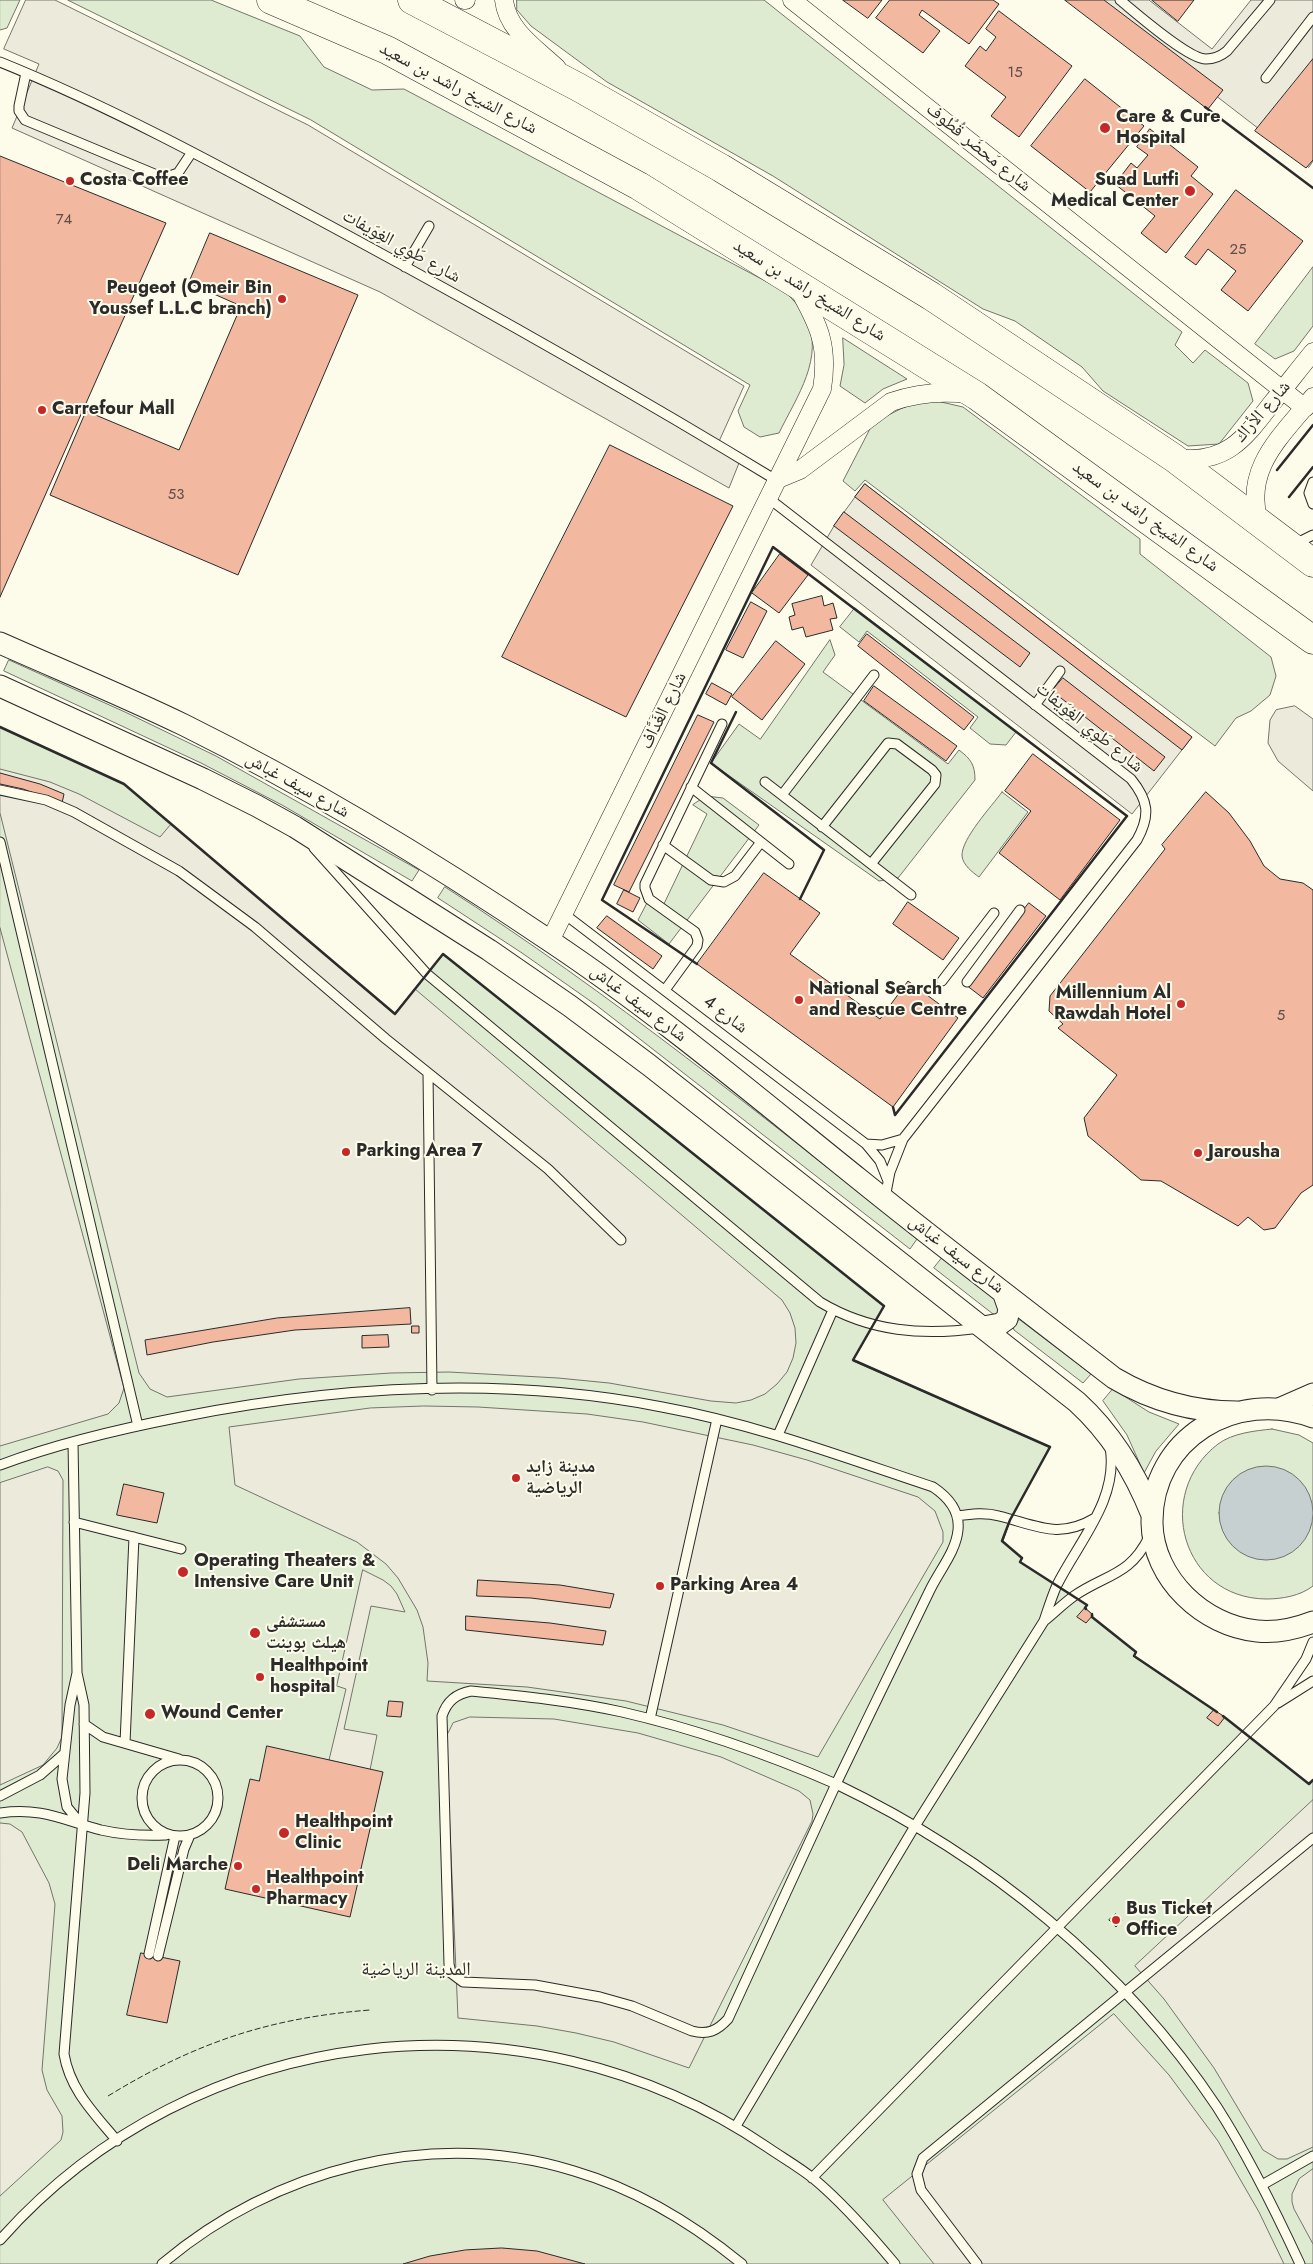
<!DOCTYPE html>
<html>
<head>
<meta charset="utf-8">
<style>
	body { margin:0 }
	canvas { display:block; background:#fdfbea }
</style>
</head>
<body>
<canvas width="1313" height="2264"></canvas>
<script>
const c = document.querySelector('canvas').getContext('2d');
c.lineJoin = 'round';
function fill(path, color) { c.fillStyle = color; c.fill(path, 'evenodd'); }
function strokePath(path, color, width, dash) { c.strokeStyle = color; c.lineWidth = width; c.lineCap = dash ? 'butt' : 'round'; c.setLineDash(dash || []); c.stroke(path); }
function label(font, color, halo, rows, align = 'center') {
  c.font = font + ' Jost,"Noto Naskh Arabic",sans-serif'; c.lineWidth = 4; c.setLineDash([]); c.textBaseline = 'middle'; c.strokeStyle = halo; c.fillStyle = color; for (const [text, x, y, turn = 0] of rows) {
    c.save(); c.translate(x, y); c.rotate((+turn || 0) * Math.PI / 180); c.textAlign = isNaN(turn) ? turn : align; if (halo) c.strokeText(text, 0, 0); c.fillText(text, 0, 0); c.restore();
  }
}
const green = new Path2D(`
	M0 0H20L7 28 0 30Z
	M68 0H211L300 36 324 67 372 90 404 89 786 292C792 300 802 308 806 316 825 358 797 396 779 433L760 437 744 427 738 411 750 385 311 120Z
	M517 0H764L1182 332 1175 345 1193 363 1205 350 1248 383 1253 401 1219 444 1188 446 1103 391 1082 367 1015 321 983 309 773 176 607 82 531 26 517 10Z
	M1313 267V326L1294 351 1275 359 1255 344Z
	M843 338 907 379 883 389 865 403 840 386 844 365Z
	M937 401 963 407 1140 539V554L1271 657 1276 676 1270 695 1251 711 1236 718 1215 746 865 480 855 491 843 481 873 423 910 404Z
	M855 608 1016 732 1006 745 990 744 970 728 978 717 867 631 859 642 840 627Z
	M830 640 835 655 823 672 948 764 959 750C971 759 975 765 975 780L898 878 879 881 711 763 739 724 760 739Z
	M9 660 125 712 216 756 419 870 412 881 282 805 201 763 4 671Z
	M0 727 124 784 394 1014 443 954 884 1306 853 1361 1050 1447 1010 1520 1003 1541 1022 1558 1020 1562 1087 1605 1085 1608 1093 1615 1092 1617 1136 1652 1134 1656 1224 1717 1308 1783 1313 1780V2264H0Z
	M1002 792 1028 812 979 877C972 872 963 865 962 856 961 839 992 806 1002 792Z
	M706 796 723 798 759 825 669 944 638 920 648 901 661 910 707 814 693 805Z
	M445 887C610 993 764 1117 917 1239L910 1249 596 1005 522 953 438 898Z
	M942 1258 1000 1302 1003 1308 996 1315 993 1314 934 1268Z
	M1020 1320 1091 1374 1083 1383 1014 1330 1013 1327 1017 1321Z
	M1113 1389 1149 1412 1179 1424 1156 1451 1144 1473 1127 1435 1103 1401Z
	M1272 1429 1299 1435 1313 1443V1586C1300 1596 1282 1599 1266 1599 1182 1598 1153 1494 1218 1444 1233 1433 1254 1431 1272 1429Z`);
fill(green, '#deebd1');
strokePath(green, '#74746e', 1);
const parking = new Path2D(`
	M26 0H55L308 125 744 386 716 448 739 463 729 488 380 292 12 128 39 64 4 49Z
	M1092 0H1149L1212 49 1251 0H1313V161L1309 167Z
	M865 484 1192 737 1132 814 811 565 834 526Z
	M1295 706 1313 719V791L1278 761 1268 743 1270 720 1276 710Z
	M0 769 50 782 79 794 160 837 171 824 394 1014 415 989 782 1300 790 1313 795 1328 796 1343 793 1358 787 1372 777 1384 765 1394 751 1400 736 1403 711 1401 609 1383 558 1378 449 1372 391 1373 299 1379 167 1397 150 1389 139 1373 0 813Z
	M0 928 124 1388 119 1403 108 1414 0 1446Z
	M424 1406 478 1407 587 1414 643 1422 753 1445 807 1460 918 1497 935 1511 943 1532V1542L818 1757 723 1725 626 1701 527 1687 427 1681 428 1663 423 1627 417 1610 398 1578 386 1564 357 1542 235 1485 229 1427 370 1408Z
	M48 1467 58 1471 63 1480 62 1737 57 1748 43 1765 0 1785V1483Z
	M363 1570 383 1580 391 1586 397 1594 405 1612 371 1606 344 1729 377 1735 370 1770 329 1760 346 1689 337 1686Z
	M470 1717 554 1719 638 1733 721 1757 799 1791 810 1800 813 1814 812 1821 689 2068 614 2042 576 2033 537 2026 458 2018 446 1737 453 1723Z
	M1313 1800V2147L1287 2159H1278L1263 2150 1214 2068 1164 1999 1135 1966Z
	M0 1823 10 1824 22 1832 49 1883 55 1904 42 2070 47 2090 62 2116 63 2132 61 2140 0 2196Z
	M1114 2014 1169 2075 1218 2141 1259 2212 1284 2264H934L883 2200Z
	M1313 2169V2244L1294 2209 1292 2202V2194L1299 2179Z`);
fill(parking, '#eceadb');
strokePath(parking, '#74746e', 1);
const water = new Path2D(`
	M1219 1513a47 47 0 1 1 94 0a47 47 0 1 1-94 0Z`);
fill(water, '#c7d0d0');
strokePath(water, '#74746e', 1);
const building = new Path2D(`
	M843 0H882L868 18Z
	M890 0H993L999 4 969 44 922 10 919 15 940 31 923 53 876 18Z
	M1065 0H1104L1223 90 1208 109Z
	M1152 0H1194L1178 21Z
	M999 11 1072 66 1019 137 991 116 1006 97 965 66 980 46 986 51 996 37 986 29Z
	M1313 59V160L1306 168 1255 131Z
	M1085 79 1144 126 1090 192 1031 146Z
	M1150 129 1198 167 1191 176 1213 194 1166 253 1141 233 1155 216 1115 184 1131 163 1137 168 1148 155 1137 147Z
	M0 156 166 223 0 597Z
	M1236 190 1303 241 1248 311 1221 290 1236 271 1208 249 1196 265 1185 257Z
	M210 233 358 295 238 575 50 495 86 411 179 450 241 306 189 283Z
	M610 445 733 506 626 717 502 657Z
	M865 484 1192 737 1182 750 855 497Z
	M844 512 1030 653 1020 667 834 526Z
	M780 554 808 575 779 613 752 593Z
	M822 596 824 606 833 603 837 618 830 619 833 630 806 637 803 627 792 630 789 617 795 615 792 604Z
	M751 602 767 611 743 658 726 650Z
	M867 634 974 717 964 730 858 646Z
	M776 641 805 664 762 720 732 697Z
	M1063 678 1165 757 1154 771 1052 691Z
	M712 683 732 694 726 705 706 694Z
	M874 686 957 746 946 761 864 701Z
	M698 715 714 722 629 892 614 885Z
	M1033 754 1120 820 1060 900 999 853 1031 811 1005 791Z
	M0 773 40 784 64 794 62 803 23 789 0 784Z
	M1206 792 1229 813 1250 841 1264 866 1280 879 1303 883 1313 890V1185L1301 1193 1275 1228 1264 1230 1248 1217 1238 1226 1161 1181 1141 1180 1088 1136 1084 1118 1117 1075 1058 1028 1063 1024 1049 1011 1050 996 1165 849 1162 845Z
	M764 873 820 913 790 954 880 1019 908 981 958 1018 893 1107 697 964Z
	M624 890 640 898 633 912 617 904Z
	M908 902 959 938 943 960 893 924Z
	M1029 903 1046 916 983 998 966 985Z
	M607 916 662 956 653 969 597 928Z
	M410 1308 411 1324 295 1330 213 1342 147 1355 145 1340 277 1318Z
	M412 1326H419V1333H412Z
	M388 1335 389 1347 362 1348V1336Z
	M124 1484 164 1493 157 1523 117 1515Z
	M478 1580 560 1585 614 1594 610 1608 531 1598 477 1596Z
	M1085 1608 1093 1615 1086 1623 1077 1617Z
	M466 1616 550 1623 606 1631 603 1645 466 1630Z
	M389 1701 403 1702 401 1717 387 1716Z
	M1214 1710 1225 1717 1218 1726 1207 1718Z
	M267 1746 383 1772 350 1917 225 1889 250 1779 259 1781Z
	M1116 1914 1122 1920 1116 1927 1109 1920Z
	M141 1953 180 1961 167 2023 127 2015Z
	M502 2248 537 2251 585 2264H403L430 2256 465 2250Z`);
fill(building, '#f2b8a0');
strokePath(building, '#2b2b2b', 1);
const service = new Path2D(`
	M1120 0C1136 13 1188 59 1206 59 1214 59 1221 56 1227 51L1270 0
	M0 62C121 111 234 174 349 236 493 314 636 395 776 480
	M26 73 19 106V111L25 120 164 178 178 173 192 152
	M1266 78 1313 17
	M405 267 429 226
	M1313 482 1309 493 1313 504
	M767 497 1131 779C1148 800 1151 815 1137 840L903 1139 890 1172 885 1198
	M1295 544 1313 535
	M1035 705 1060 671
	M765 782 911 895
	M691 787 789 864
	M0 790 46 800 74 812 179 871 255 927 386 1039 548 1169 621 1240
	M782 795 874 675
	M822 827 888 743 897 744 932 770 936 775 935 784 871 864
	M0 842 138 1426
	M663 845 711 880 724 882 735 876 761 842
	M314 848 427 974 820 1302C870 1332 923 1336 980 1328
	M563 913 866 1144 880 1161 888 1181
	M942 981 994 913
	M967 982 1020 910
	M665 990 697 946 698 940 695 932 649 899 645 888V884L722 724
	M428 1073 432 1390
	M866 1144 882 1145 903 1139
	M778 1435 833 1310
	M73 1442 77 1673 70 1705 62 1779 67 1807 81 1824
	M0 1465C59 1443 119 1429 181 1417 338 1386 504 1376 662 1407 755 1424 843 1457 933 1487 948 1497 960 1511 958 1530 956 1552 938 1572 929 1592 898 1655 867 1720 836 1784 988 1857 1123 1966 1217 2107 1249 2157 1275 2210 1300 2264
	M957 1516C971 1514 985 1512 999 1516 1036 1525 1058 1540 1095 1518
	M74 1522 181 1549
	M1044 1621C1054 1613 1064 1603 1074 1596 1106 1574 1130 1576 1149 1537
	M77 1673 84 1705 85 1793 64 2054C70 2090 94 2113 117 2141
	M471 1691C522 1696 572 1701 622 1712 696 1729 767 1754 836 1784L728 2019C717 2031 708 2035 692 2031L632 2006 600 1997 535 1985 463 1982 451 1973 449 1964 442 1716C447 1701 456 1694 471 1691Z
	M1278 1703 1313 1681
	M650 1719 717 1419
	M84 1724 103 1737 179 1759
	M125 1743 134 1537
	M142 1798a38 38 0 1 1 76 0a38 38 0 1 1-76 0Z
	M0 1796 40 1775 64 1754
	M0 1813C41 1807 63 1820 101 1830 123 1835 144 1836 166 1835
	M149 1954 175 1836
	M158 1956 184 1849 190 1835
	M736 2126 915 1826 1044 1621C1048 1609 1052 1596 1057 1585 1079 1541 1119 1499 1110 1447
	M812 2178 1274 1706 1306 1659 1313 1642
	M1262 2185 1313 2156
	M0 2240C195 2020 525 1983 767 2147 783 2158 799 2167 814 2179 844 2204 870 2234 895 2264
	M162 2264C274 2169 431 2127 574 2171 635 2189 692 2223 742 2264
	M977 2264 921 2190 917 2174 923 2158 1313 1838`);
const minor = new Path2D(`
	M464 0H466
	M504 0C507 30 537 49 557 68
	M792 0 1305 408
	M1176 458C1226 465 1245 438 1272 403 1286 386 1299 369 1313 352
	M776 480 800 470 891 402C916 393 943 391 969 394
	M1259 523C1243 468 1281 437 1313 397
	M550 941 822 389C829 346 819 325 798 288`);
const tertiary = new Path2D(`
	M0 643C61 670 124 696 184 725 311 788 433 862 550 941 658 1013 758 1098 859 1179 943 1247 1029 1312 1114 1378 1153 1401 1192 1412 1237 1412
	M0 686 203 779 257 806 295 827 489 950 570 1006 649 1065 1077 1402C1112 1434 1135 1472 1152 1515
	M983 1327 1000 1324 1007 1319 1009 1309 1003 1292
	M1281 1408 1313 1394
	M1313 1417C1236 1388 1151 1438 1152 1523 1153 1579 1204 1626 1257 1631 1277 1633 1295 1629 1313 1622`);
const primary = new Path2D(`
	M271 0 387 50 639 186 977 396 1313 640
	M412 0 578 87 721 168 931 296 1174 458 1313 563`);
strokePath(service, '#2b2b2b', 11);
strokePath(minor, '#2b2b2b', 19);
strokePath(tertiary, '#2b2b2b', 23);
strokePath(primary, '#2b2b2b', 29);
strokePath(service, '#fdfbea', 9);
strokePath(minor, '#fdfbea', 18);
strokePath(tertiary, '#fdfbea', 21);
strokePath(primary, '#fdfbea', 28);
strokePath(new Path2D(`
	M108 2096C195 2043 268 2018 370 2010`), '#2b2b2b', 1, [6, 2.5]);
strokePath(new Path2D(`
	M1205 107 1313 188
	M1277 470 1313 425
	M1289 497 1313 467
	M736 712 711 763 824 850 800 899
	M0 727 124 784 395 1014 443 954 884 1306 853 1360 1050 1447 1010 1520 1002 1541 1022 1558 1020 1562 1087 1605 1085 1608 1086 1609
	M697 964 602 900 773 547 1127 816 895 1115 893 1107
	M1092 1614V1617L1136 1652 1134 1656 1217 1712
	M1223 1716 1309 1784 1313 1780`), '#2b2b2b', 2.5);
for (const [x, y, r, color] of [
	[1105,128,6,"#c62828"],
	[70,181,5,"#c62828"],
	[1190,191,6,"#c62828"],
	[282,299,5,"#c62828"],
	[42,410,5,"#c62828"],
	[799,1000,5,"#c62828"],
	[1181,1004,5,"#c62828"],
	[346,1152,5,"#c62828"],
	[1198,1153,5,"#c62828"],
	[516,1478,5,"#c62828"],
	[183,1572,6,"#c62828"],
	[660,1586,5,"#c62828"],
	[255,1633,6,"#c62828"],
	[260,1677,5,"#c62828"],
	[150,1714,6,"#c62828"],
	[284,1833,6,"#c62828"],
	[238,1866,5,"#c62828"],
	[256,1889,5,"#c62828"],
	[1116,1920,5,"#c62828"]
]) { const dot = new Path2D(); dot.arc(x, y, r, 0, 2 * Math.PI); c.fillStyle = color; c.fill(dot); strokePath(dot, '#fdfbea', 2); }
label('15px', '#5d4e48', null, [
	["15",1015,73],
	["74",64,220],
	["25",1238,250],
	["53",176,495],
	["5",1281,1016]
]);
label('18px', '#2b2b2b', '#fdfbea', [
	["شارع الشيخ راشد بن سعيد",458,89,28],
	["شارع مَحضَر قُطُوف",978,148,39],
	["شارع طَوِي الغِوَيفات",401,247,29],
	["شارع الشيخ راشد بن سعيد",809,291,32],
	["شارع الأراك",1263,412,-49],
	["شارع الشيخ راشد بن سعيد",1145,517,36],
	["شارع الغَدَّاف",664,711,-64],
	["شارع طَوِي الغِوَيفات",1089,728,39],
	["شارع سيف غباش",297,786,29],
	["شارع سيف غباش",638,1004,37],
	["شارع 4",725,1015,37],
	["شارع سيف غباش",956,1255,38]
]);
label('bold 18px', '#2b2b2b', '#fdfbea', [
	["Care & Cure",1116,118],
	["Hospital",1116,139],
	["Costa Coffee",80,181],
	["Suad Lutfi",1179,181,"right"],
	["Medical Center",1179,202,"right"],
	["Peugeot (Omeir Bin",272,289,"right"],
	["Youssef L.L.C branch)",272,310,"right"],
	["Carrefour Mall",52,410],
	["National Search",809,990],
	["and Rescue Centre",809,1011],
	["Millennium Al",1171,994,"right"],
	["Rawdah Hotel",1171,1015,"right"],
	["Parking Area 7",356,1152],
	["Jarousha",1208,1153],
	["مدينة زايد",526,1468],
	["الرياضية",526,1489],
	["Operating Theaters &",194,1562],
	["Intensive Care Unit",194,1583],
	["Parking Area 4",670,1586],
	["مستشفى",266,1623],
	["هيلث بوينت",266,1644],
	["Healthpoint",270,1667],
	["hospital",270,1688],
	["Wound Center",161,1714],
	["Healthpoint",295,1823],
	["Clinic",295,1844],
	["Deli Marche",228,1866,"right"],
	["Healthpoint",266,1879],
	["Pharmacy",266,1900],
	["Bus Ticket",1126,1910],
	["Office",1126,1931]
], 'left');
label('19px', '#2b2b2b', '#fdfbea', [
	["المدينة الرياضية",416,1970]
]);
</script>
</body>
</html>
